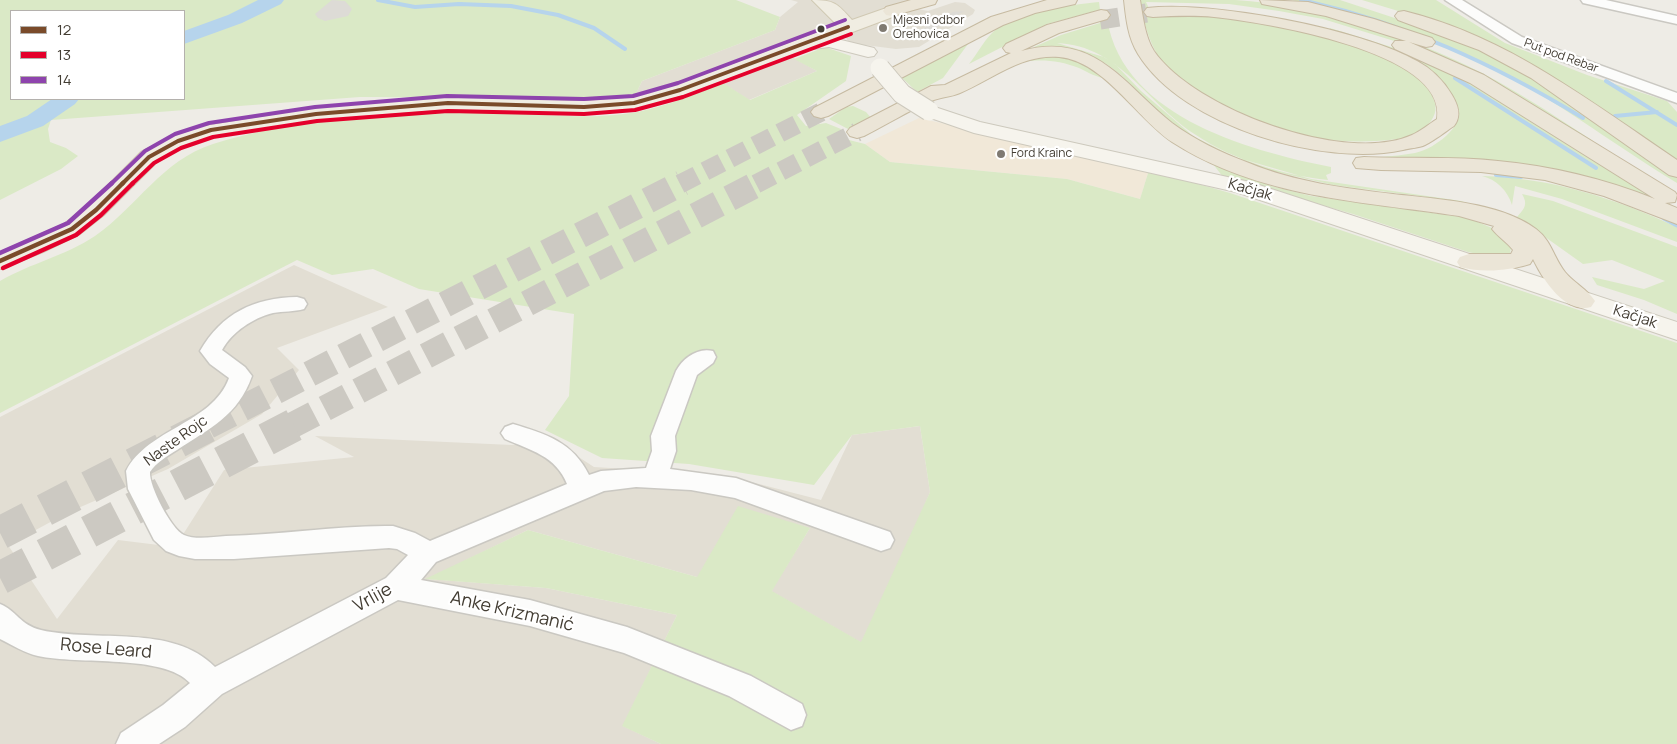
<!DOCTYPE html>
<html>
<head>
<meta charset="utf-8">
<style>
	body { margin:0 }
	#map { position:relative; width:1677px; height:744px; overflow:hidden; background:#eeece6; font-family:Manrope,sans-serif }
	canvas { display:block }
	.legend { position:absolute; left:10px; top:10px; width:175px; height:90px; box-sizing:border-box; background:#fff; border:1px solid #b4b1ad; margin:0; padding:6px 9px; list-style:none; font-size:15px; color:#433d33 }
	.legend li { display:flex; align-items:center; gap:10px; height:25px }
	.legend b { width:25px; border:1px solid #b4b1ad }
</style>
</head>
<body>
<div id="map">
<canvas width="1677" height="744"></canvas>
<ul class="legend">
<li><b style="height:6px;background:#7a4b2a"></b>12</li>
<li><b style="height:6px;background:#e4002b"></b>13</li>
<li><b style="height:6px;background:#8e44ad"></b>14</li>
</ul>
</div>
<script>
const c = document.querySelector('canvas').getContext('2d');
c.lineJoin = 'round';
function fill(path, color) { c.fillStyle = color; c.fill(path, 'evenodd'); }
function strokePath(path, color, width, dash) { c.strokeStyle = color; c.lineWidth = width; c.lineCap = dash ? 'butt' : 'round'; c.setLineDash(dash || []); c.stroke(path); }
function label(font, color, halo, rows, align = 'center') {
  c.font = font + ' Manrope,sans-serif'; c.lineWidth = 4.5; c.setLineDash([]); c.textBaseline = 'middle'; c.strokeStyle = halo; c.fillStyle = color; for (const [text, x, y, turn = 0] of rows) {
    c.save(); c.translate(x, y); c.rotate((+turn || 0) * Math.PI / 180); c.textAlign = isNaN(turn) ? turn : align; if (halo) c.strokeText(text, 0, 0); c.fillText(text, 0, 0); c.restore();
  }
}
fill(new Path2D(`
	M791 0H914L913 8 928 11 955 2 965 3 975 10 973 14 919 47 896 49 849 43 844 34 792 57 817 71 749 100 719 81 653 105 634 98 642 81 775 30 780 17 798 2Z
	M294 265 388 307 277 348 299 370 262 414 168 469 69 512 8 545 57 619 118 540 175 547 224 470 354 457 315 436 512 445 554 441 594 467 724 475 821 500 852 435 920 426 930 492 867 646 771 591 810 528 697 577 528 530 427 579 546 588 677 615 623 726 661 744H0V417Z`), '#e2ded3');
fill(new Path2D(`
	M919 118 1149 170 1140 199 1067 179 890 162 865 144Z`), '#f1e8d8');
fill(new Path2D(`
	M0 0H736L780 17 775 30 642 81 634 98 360 97 51 120 48 129 50 142 66 148 78 156 61 169 0 200ZM11 11H184V99H11Z
	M1140 0C1171 0 1203 0 1235 0 1317 4 1425 41 1497 81 1559 116 1616 158 1677 194V198L1417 48 1323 19 1279 11 1229 4 1146 2 1152 15C1164 15 1177 13 1189 14 1246 17 1402 41 1431 93 1436 103 1438 111 1431 121 1418 138 1396 140 1376 141 1307 145 1233 122 1179 79 1153 59 1145 30 1140 0Z
	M1292 0H1340L1425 28 1494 56 1536 79 1677 178V183C1609 142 1545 91 1473 58 1415 31 1354 14 1292 0Z
	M1362 0H1436L1505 43 1587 75 1667 101 1677 112V167L1591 104 1408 14Z
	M1099 2 1100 10H1106C1115 114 1245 150 1331 167V173L1326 175 1328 180C1284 175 1233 160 1196 135 1147 104 1121 46 1057 43L1104 57 1116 65 1141 91 1193 136 1235 157 1311 179 1461 201 1510 216 1450 200 1333 185 1259 168 1215 151 1167 122 1121 75 1105 63 1084 53 1058 48 1034 47 1061 35 1100 23 1099 10 1047 24 969 64C977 54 983 42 992 33 1011 14 1073 4 1099 2Z
	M1330 28 1401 50 1461 77 1659 201 1592 178 1382 159 1381 157C1392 156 1404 155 1415 153 1427 150 1437 144 1446 136 1470 115 1456 96 1437 78L1329 30Z
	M966 43 968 44 943 78 917 92 900 76Z
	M825 47 851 56 846 81 797 115 806 126 826 123 841 129 837 137 865 144 890 162 1067 179 1140 199 1149 170 1230 193 1677 343V744H661L622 726 677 615 546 588 425 579 528 530 697 577 738 506 810 528 772 591 861 642 930 492 920 426 852 435 814 485 689 464 602 458 545 430 569 396 574 314 419 289 373 269 332 275 297 260 0 413V281C31 263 65 256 95 236 138 206 161 161 213 144 294 118 409 110 495 112 535 113 575 119 615 115 653 112 688 97 723 83L750 100 817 71 794 59Z
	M1061 56 1086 64 1108 79C1096 77 1089 73 1079 68 1059 60 1041 59 1021 62L1030 58Z
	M853 106 866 112 872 119 848 129 829 119 846 107Z
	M1213 164 1271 186 1311 196 1468 218 1497 230 1511 248 1510 253 1478 254 1468 252 1353 214 1223 177Z
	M1482 176C1552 178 1614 198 1677 227V242L1562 199 1515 186 1512 205C1507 190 1497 180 1482 176Z
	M1522 194 1553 201 1677 247V314L1644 300 1597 285 1592 277 1644 289 1665 281 1612 260 1583 264 1517 217C1525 208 1528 204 1522 194Z`), '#dae9c6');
fill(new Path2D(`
	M332 0 345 1 352 9 348 16 325 21 318 18 315 14Z
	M964 11 917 39 907 38 953 12Z`), '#dddbd6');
strokePath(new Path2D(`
	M378 0 415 7 459 4 511 6 558 15 594 28 625 49
	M1301 0C1403 22 1494 64 1583 118
	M1455 78 1596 168
	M1606 81 1677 125
	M1615 116 1657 112
	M1496 175 1521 177`), '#b6d4ec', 4);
strokePath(new Path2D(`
	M1664 218 1677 225`), '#b6d4ec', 5);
fill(new Path2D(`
	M258 0H284L281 4 242 23 184 44V31L228 15Z
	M52 99H79L75 104 43 126 0 142V126L27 116Z`), '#b6d4ec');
strokePath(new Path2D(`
	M1100 20 1153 12
	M680 184 821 112
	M756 184 857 132`), '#ccc9c2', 19, [19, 9]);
strokePath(new Path2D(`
	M208 426 682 183
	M291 426 759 183`), '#ccc9c2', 26, [26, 12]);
strokePath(new Path2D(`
	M0 533 210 425
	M0 578 294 425`), '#ccc9c2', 33, [33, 17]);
const street = new Path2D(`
	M1445 0H1462L1522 37 1677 93V103L1512 43Z
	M1581 0H1606L1677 16V24L1583 3Z
	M297 297 304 299 307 304 304 309C294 312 283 311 273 313 253 318 232 332 222 350L245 367 252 376C238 416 210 428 177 450 167 456 156 463 150 472 149 486 171 529 184 535 195 540 213 537 226 536 281 535 338 525 393 526L415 533 430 541 567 484C556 456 530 450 505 439L501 433 505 427 513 424C546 434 573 442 589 475L601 471 646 468 652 451 651 436 676 371C683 358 698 347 713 351L716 357 713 363 697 375 675 436 676 451 670 469 736 478 890 532 894 540 890 548 881 551 735 498 691 490 636 487 604 491 436 562 421 580 530 600 627 627 751 676 802 704 806 715 802 726 791 730 729 696 624 653 530 626 398 600 222 694 185 727 159 744H116L121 733 163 705 190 683C164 654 78 665 38 656 25 653 12 645 0 639V604C16 610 20 625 41 630 96 643 172 623 215 667L386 578 408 555 397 549 389 548 234 559H195L179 556 166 551 154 540 128 489 126 471C148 428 212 424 229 378L210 364 200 351C222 313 254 298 297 297Z`);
const secondary = new Path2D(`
	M829 37 874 48 877 52 874 56 868 57 829 47 798 51 792 50 789 46 792 42Z
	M929 105 980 122 1250 182 1677 322V340L1236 192 974 133 922 115 919 111 922 107Z`);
const primary = new Path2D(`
	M812 0C834 0 837 3 852 20L892 6 898 7 901 11 898 15 687 94 634 109 584 113 448 109 316 120 214 136 185 145 157 162 104 215 80 234 43 252 0 269V252L64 224 88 205 141 152 171 137 204 126 316 108 448 97 584 101 633 97 673 86 837 25Z`);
const highway = new Path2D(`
	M911 0H937L935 4 892 16 886 15 883 11 886 7Z
	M1047 0H1077L1075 4 1035 13 1003 25 828 116 821 118 814 116 811 112 814 108 991 17Z
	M1124 0H1140C1143 17 1145 37 1154 51 1194 109 1345 165 1412 135 1421 131 1429 124 1437 119 1448 51 1262 22 1214 17 1194 15 1173 16 1153 17L1147 16 1144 12 1147 8C1209 0 1362 29 1417 61 1432 69 1443 80 1452 95 1458 105 1462 116 1454 126 1445 132 1435 140 1425 145 1419 148 1410 148 1403 150 1324 167 1183 127 1138 54 1128 38 1126 19 1124 0Z
	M1260 0 1308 2 1374 19 1432 38 1435 42 1432 46 1426 47 1409 42 1484 75 1675 192 1677 195 1675 202 1665 203 1677 208V224L1604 196 1545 180 1481 172 1381 170 1356 168 1353 163 1356 158 1364 157C1409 159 1454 156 1498 161 1552 166 1605 179 1655 199L1470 83 1395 49 1392 45 1395 41H1406L1326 16 1262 4Z
	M1101 10 1107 11 1110 15 1107 19 1059 33 1021 51C1095 31 1122 83 1172 123 1195 140 1222 153 1249 163 1295 182 1344 188 1393 194 1436 199 1500 202 1536 229 1551 240 1554 258 1565 272 1574 283 1587 289 1595 301L1591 307C1565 314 1543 280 1533 259L1530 264C1508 271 1482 273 1460 267L1457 262 1460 257 1469 254H1511L1513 250C1507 242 1498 237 1492 229L1494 226 1459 216C1361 201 1259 198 1172 142 1136 118 1104 61 1059 57 1021 54 993 79 960 93 951 97 941 97 931 101 908 111 886 125 864 136L857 138 850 136 847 132 850 128 931 86 945 85 1011 53 1006 52 1003 48 1006 44 1047 25Z
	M1404 11C1507 36 1591 102 1677 160V177L1669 175 1531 78 1479 50 1398 20 1395 16 1398 12Z`);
strokePath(street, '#cac8c2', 3);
strokePath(secondary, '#cdc9bd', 2);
strokePath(primary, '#d0c9b3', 2);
strokePath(highway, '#c6baa1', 2);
fill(street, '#fcfcfb');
fill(secondary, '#f6f4ed');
fill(primary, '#f0ede2');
fill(highway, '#ebe5d7');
const secondaryBridge = new Path2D(`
	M880 68 902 94 929 111`);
strokePath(secondaryBridge, '#cdc9bd', 21, []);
strokePath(secondaryBridge, '#f6f4ed', 19);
strokePath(new Path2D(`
	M122 184 149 157 178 141 211 130 316 114 448 103 584 107 634 103 680 90 848 27`), '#7a4b2a', 4);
strokePath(new Path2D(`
	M0 261 72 229 96 210 123 183`), '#7a4b2a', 4.5);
strokePath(new Path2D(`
	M132 184 154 163 181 148 213 137 317 121 448 111 584 114 635 110 683 97 851 34`), '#e4002b', 4);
strokePath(new Path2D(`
	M3 268 76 235 101 215 133 183`), '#e4002b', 4.5);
strokePath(new Path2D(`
	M111 184 145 151 175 134 209 123 315 107 447 96 584 99 633 96 678 83 845 20`), '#8e44ad', 4);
strokePath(new Path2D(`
	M0 253 68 223 112 183`), '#8e44ad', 4.5);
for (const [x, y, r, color] of [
	[883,28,5,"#7f7a72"],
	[821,29,4.5,"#433d33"],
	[1001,154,5,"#7f7a72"]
]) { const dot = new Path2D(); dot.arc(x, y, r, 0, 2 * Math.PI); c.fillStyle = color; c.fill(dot); strokePath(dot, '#fff', 2); }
label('12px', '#433d33', '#fff', [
	["Mjesni odbor",893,21],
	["Orehovica",893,35],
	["Ford Krainc",1011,154]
], 'left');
label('12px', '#433d33', '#fff', [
	["Put pod Rebar",1561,56,20]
]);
label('15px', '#433d33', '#fff', [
	["Kačjak",1250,190,16],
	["Kačjak",1635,317,18],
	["Naste Rojc",176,441,-36]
]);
label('18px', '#433d33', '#fff', [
	["Vrlije",373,598,-29],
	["Anke Krizmanić",512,612,13],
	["Rose Leard",106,649,5]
]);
</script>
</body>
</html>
